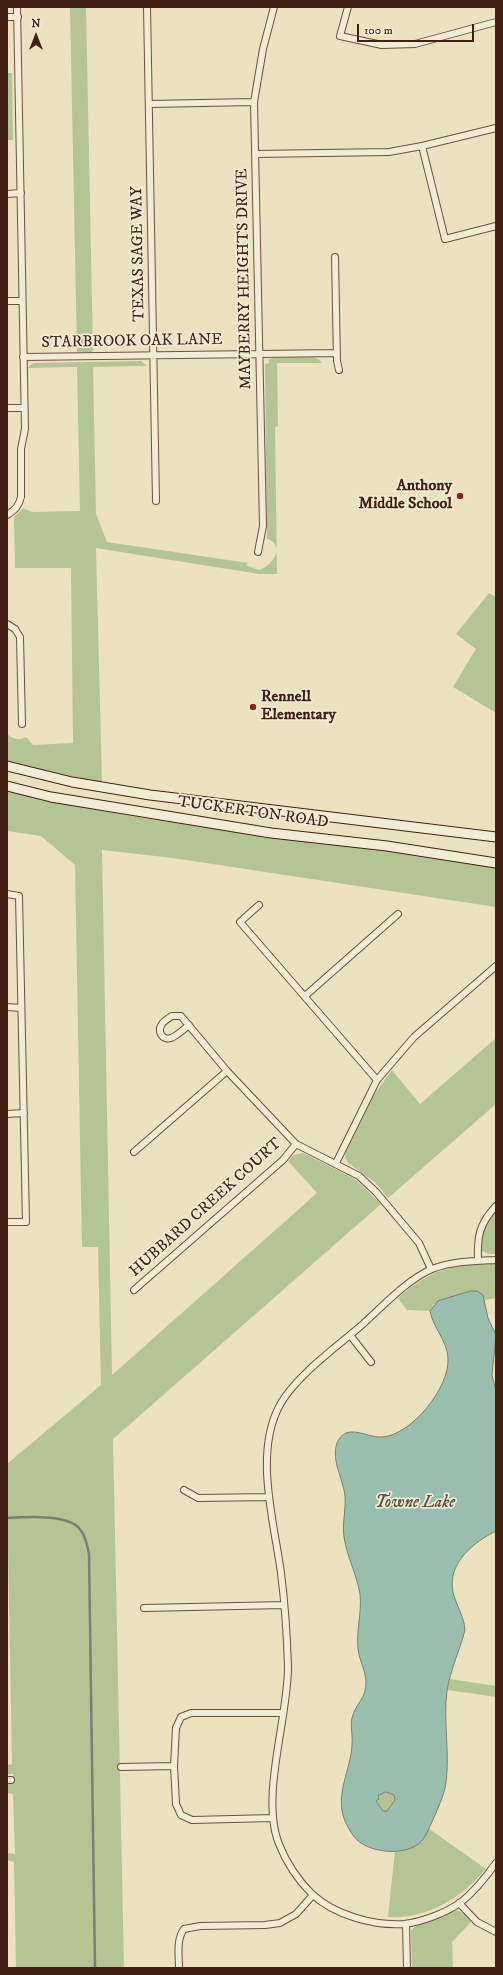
<!DOCTYPE html>
<html>
<head>
<meta charset="utf-8">
<style>
	body { margin:0 }
	#map { position:relative; width:503px; height:1975px; overflow:hidden; background:#ece2bf; font-family:"IM FELL DW Pica",serif }
	canvas { display:block }
	.frame { position:absolute; inset:0; border:8px solid #422013; pointer-events:none }
	.north { position:absolute; left:16px; top:16px; width:40px; height:40px; -webkit-text-stroke:3px #f3ecd5; paint-order:stroke; rotate:0deg; font-size:11px; font-weight:700; line-height:16px; text-align:center; color:#422013 }
	.north::after { content:''; display:block; margin:auto; width:14px; height:18px; background:#422013; clip-path:polygon(50% 0,100% 100%,50% 72%,0 100%) }
	.scale { position:absolute; left:357px; top:24px; width:117px; height:18px; box-sizing:border-box; border:2px solid #422013; border-top:0; padding-left:5px; font-size:12px; line-height:14px; white-space:nowrap; color:#422013; -webkit-text-stroke:3px #f3ecd5; paint-order:stroke }
</style>
</head>
<body>
<div id="map">
<canvas width="503" height="1975"></canvas>
<div class="frame"></div>
<div class="north">N</div>
<div class="scale">100 m</div>
</div>
<script>
const c = document.querySelector('canvas').getContext('2d');
c.lineJoin = 'round';
function fill(path, color) { c.fillStyle = color; c.fill(path, 'evenodd'); }
function strokePath(path, color, width, dash) { c.strokeStyle = color; c.lineWidth = width; c.lineCap = dash ? 'butt' : 'round'; c.setLineDash(dash || []); c.stroke(path); }
function label(font, color, halo, rows, align = 'center') {
  c.font = font + ' "IM FELL DW Pica",serif'; c.lineWidth = 3.5; c.setLineDash([]); c.textBaseline = 'middle'; c.strokeStyle = halo; c.fillStyle = color; for (const [text, x, y, turn = 0] of rows) {
    c.save(); c.translate(x, y); c.rotate((+turn || 0) * Math.PI / 180); c.textAlign = isNaN(turn) ? turn : align; if (halo) c.strokeText(text, 0, 0); c.fillText(text, 0, 0); c.restore();
  }
}
fill(new Path2D(`
	M70 7H86L93 352H77Z
	M7 73H12L13 140H7Z
	M313 357 318 359 322 363H277L278 426 275 427 277 574H259L96 548 102 783 7 762V734C13 739 19 741 26 737L33 745 73 743 71 568H15L14 517 23 508 32 512 80 511 77 367 28 368 30 365 34 363 141 361 147 366 93 367 96 514 107 542 248 563 246 565 258 570C268 568 284 552 273 542 271 540 269 540 267 538L265 364 269 363V359L274 358Z
	M489 593 496 597V713L453 687 476 649 456 634Z
	M7 791C120 819 237 831 353 845 401 852 448 860 496 867V907L173 858 102 850 112 1375 317 1193 288 1161 294 1155 303 1153 355 1179 381 1204 113 1439 124 1968H16L14 1862 7 1860V1853L15 1854 13 1794 7 1793V1784H13V1774H7V1765L12 1764 8 1546H7V1464L101 1385 98 1247H82L75 865 41 836 7 831Z
	M496 1038V1104L388 1198 376 1183 348 1163 345 1157 346 1152 374 1095 392 1070 420 1104Z
	M496 1211V1254H489L482 1251C477 1237 487 1221 496 1211Z
	M496 1263V1298L485 1300 483 1295 434 1304 430 1311 407 1310 398 1298C432 1268 452 1265 496 1263Z
	M450 1679 496 1686V1697L447 1690Z
	M386 1792 394 1795 395 1800 387 1811H383L376 1801 379 1799 378 1796Z
	M428 1828 486 1869C461 1898 428 1919 388 1917L395 1851C410 1851 422 1841 428 1828Z
	M453 1910C461 1910 466 1916 471 1922L452 1942 453 1968H412L411 1931 414 1927Z`), '#b4c495');
const water = new Path2D(`
	M471 1291H477L483 1295 488 1318 496 1335 492 1375 496 1391V1531C474 1542 447 1563 453 1592 456 1605 464 1616 465 1630 460 1650 450 1670 447 1691 443 1721 450 1752 446 1783 445 1795 430 1827 424 1838 412 1856 377 1854 361 1843 353 1838 349 1829 345 1821 334 1795 351 1770 352 1745 353 1736 350 1726 352 1718 356 1702 367 1699 366 1680 365 1669 359 1660 358 1649 356 1631 362 1613 360 1594 357 1575 347 1557 344 1537 342 1524 346 1510 345 1496 343 1478 331 1461 337 1443 339 1438 342 1435 346 1433 357 1429 371 1438 382 1437 412 1435 450 1387 448 1358 447 1340 433 1328 430 1311L438 1301ZM386 1792 394 1795 395 1800 387 1811H383L376 1801 379 1799 378 1796Z`);
fill(water, '#99beae');
strokePath(water, '#767f70', 1);
strokePath(new Path2D(`
	M7 1518C25 1517 66 1514 79 1528 85 1535 87 1544 89 1554L95 1968`), '#767f70', 2.5);
const street = new Path2D(`
	M147 7 156 501
	M348 7 340 36 382 45 415 44 496 22
	M7 17H18
	M149 104 254 102
	M422 146 445 239 496 226
	M255 154 389 152 422 146 496 128
	M7 194 21 193
	M335 257 337 361 339 370
	M7 301H22
	M23 357 337 353
	M7 408H23
	M7 515C15 510 19 506 21 497V449L25 429 17 7
	M258 552 263 526 254 102 263 49 274 7
	M7 624 15 629 20 637 22 724
	M7 894 19 896 26 1222H7
	M259 905 240 922 377 1080
	M305 996 398 914
	M7 1007 21 1008
	M189 1025C184 1029 177 1036 171 1038 162 1041 157 1031 162 1024 164 1021 169 1018 172 1016H181L227 1071 296 1144 359 1176 376 1192 419 1243 431 1269
	M7 1114 24 1113
	M134 1152 227 1071
	M336 1163 377 1080 414 1037 496 966
	M496 1260C475 1261 453 1261 432 1269 408 1279 383 1306 363 1324 337 1347 298 1374 281 1403 253 1451 274 1521 281 1573 285 1604 287 1636 288 1667 288 1719 260 1797 279 1844 286 1862 298 1880 312 1894 334 1915 374 1926 404 1924 422 1922 445 1913 460 1903 474 1892 486 1877 496 1863
	M478 1261C477 1237 479 1224 496 1206
	M134 1290 283 1160 296 1144
	M350 1335 371 1362
	M184 1490 198 1498 269 1497
	M144 1608 284 1605
	M121 1767 174 1766
	M7 1780H11
	M273 1818 192 1820 181 1815 176 1804 174 1766 176 1728 181 1717 191 1713H283
	M459 1903 477 1922 496 1932
	M406 1924 407 1968
	M179 1968C179 1955 176 1940 184 1929L200 1926 265 1925 280 1923 296 1914 313 1895`);
const secondary = new Path2D(`
	M7 766 72 782 150 795 496 837
	M7 786 51 797 271 833 387 846 496 863`);
strokePath(street, '#6c503e', 8);
strokePath(secondary, '#422013', 11);
strokePath(street, '#f3ecd5', 6);
strokePath(secondary, '#f3ecd5', 9);
for (const [x, y, r, color] of [
	[460,496,4,"#8f2418"],
	[253,707,4,"#8f2418"]
]) { const dot = new Path2D(); dot.arc(x, y, r, 0, 2 * Math.PI); c.fillStyle = color; c.fill(dot); strokePath(dot, '#f3ecd5', 1.5); }
label('16px', '#422013', '#f3ecd5', [
	["TEXAS SAGE WAY",139,254,-91],
	["MAYBERRY HEIGHTS DRIVE",245,279,-91],
	["STARBROOK OAK LANE",132,342,-1],
	["TUCKERTON ROAD",253,813,8],
	["HUBBARD CREEK COURT",206,1208,-42]
]);
label('bold 16px', '#422013', '#f3ecd5', [
	["Anthony",452,487],
	["Middle School",452,505],
	["Rennell",261,698,"left"],
	["Elementary",261,716,"left"]
], 'right');
label('italic 17px', '#5c4f42', '#f3ecd5', [
	["Towne Lake",415,1503]
]);
</script>
</body>
</html>
